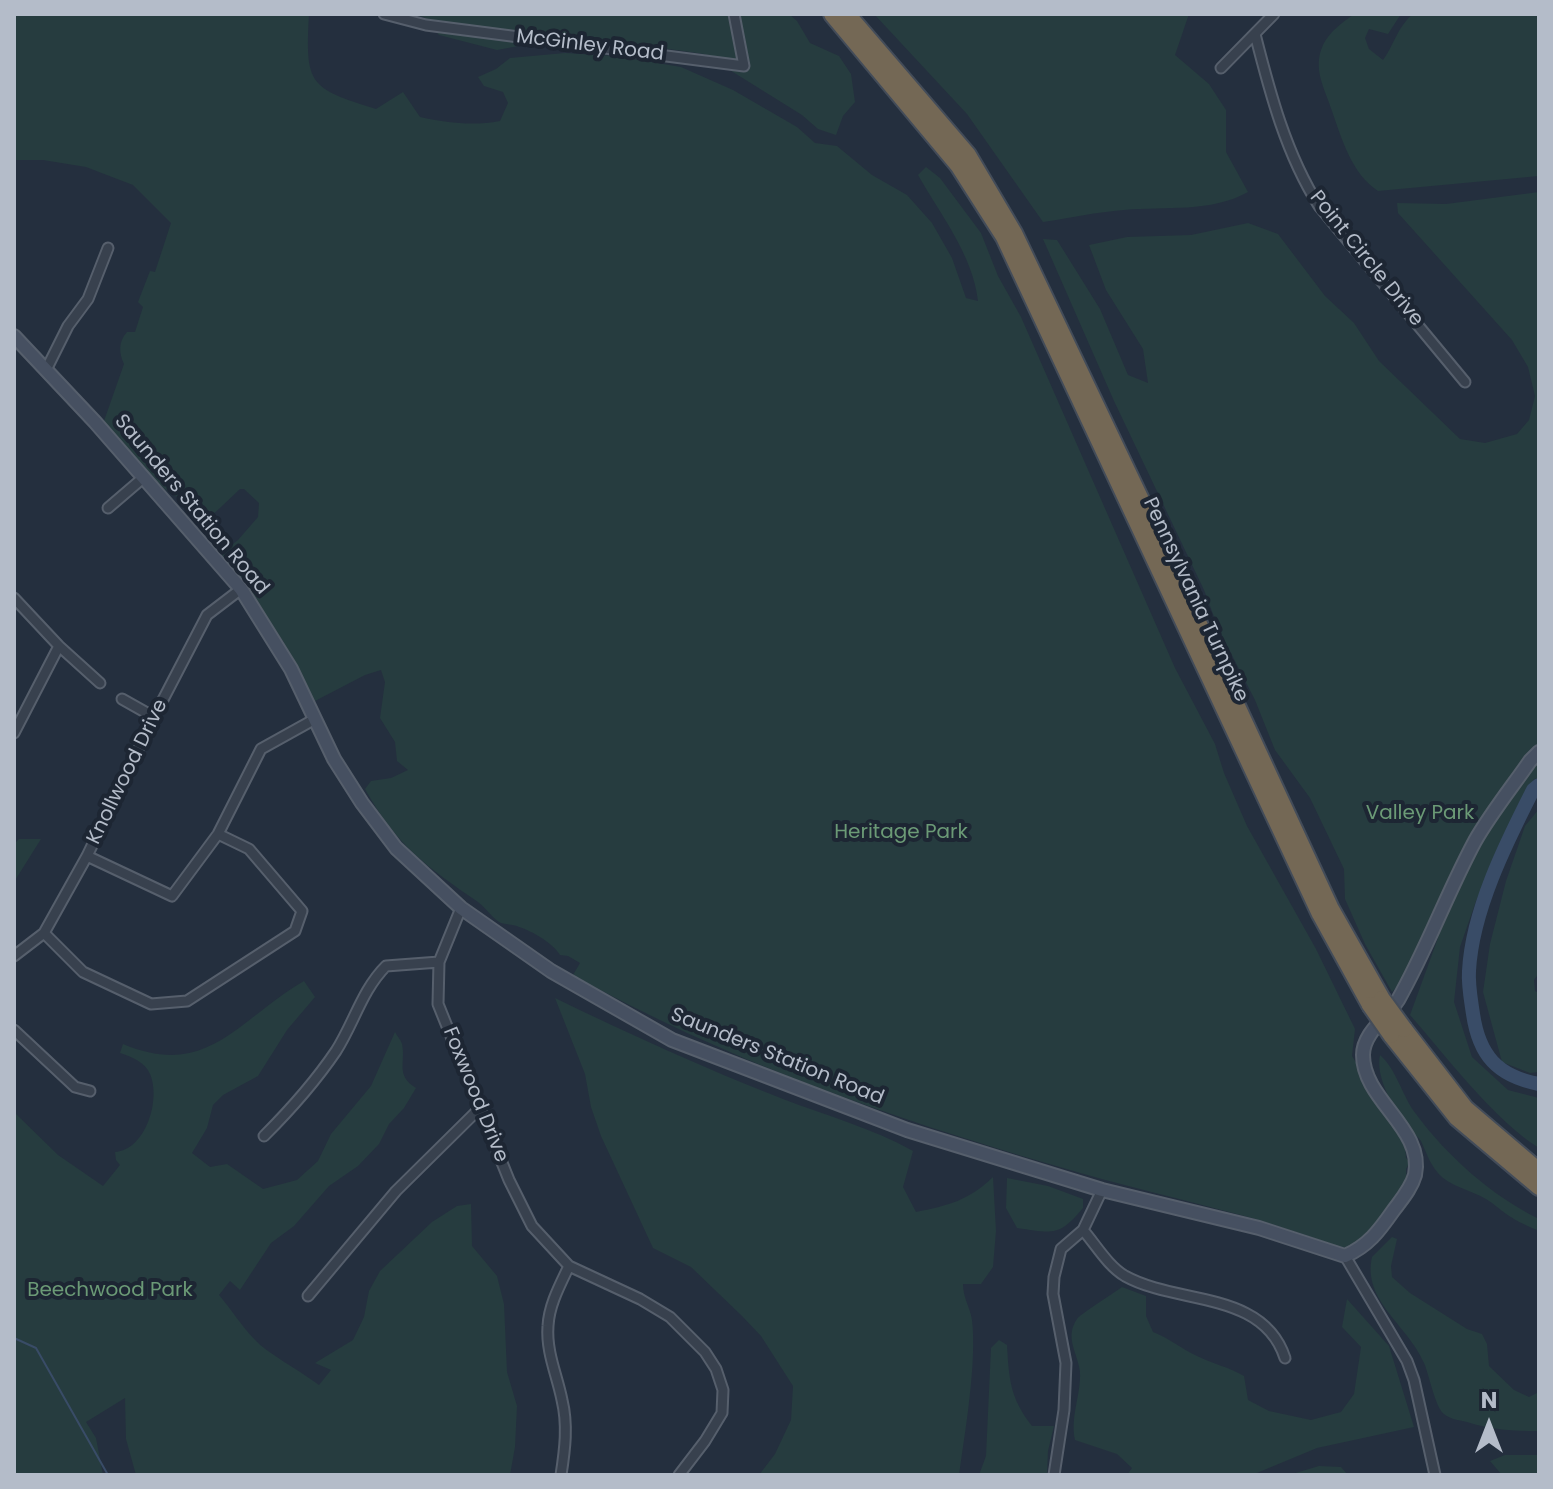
<!DOCTYPE html>
<html>
<head>
<meta charset="utf-8">
<style>
	body { margin:0 }
	#map { position:relative; width:1553px; height:1489px; overflow:hidden; background:#242f3e; font-family:Poppins,sans-serif }
	canvas { display:block }
	.frame { position:absolute; inset:0; border:16px solid #b4bcc9; pointer-events:none }
	.north { position:absolute; left:1449px; top:1385px; width:80px; height:80px; -webkit-text-stroke:6px #1d2633; paint-order:stroke; rotate:0deg; font-size:22px; font-weight:700; line-height:32px; text-align:center; color:#b4bcc9 }
	.north::after { content:''; display:block; margin:auto; width:28px; height:36px; background:#b4bcc9; clip-path:polygon(50% 0,100% 100%,50% 72%,0 100%) }
</style>
</head>
<body>
<div id="map">
<canvas width="1553" height="1489"></canvas>
<div class="frame"></div>
<div class="north">N</div>
</div>
<script>
const c = document.querySelector('canvas').getContext('2d');
c.lineJoin = 'round';
function fill(path, color) { c.fillStyle = color; c.fill(path, 'evenodd'); }
function strokePath(path, color, width, dash) { c.strokeStyle = color; c.lineWidth = width; c.lineCap = dash ? 'butt' : 'round'; c.setLineDash(dash || []); c.stroke(path); }
function label(font, color, halo, rows, align = 'center') {
  c.font = font + ' Poppins,sans-serif'; c.lineWidth = 8; c.setLineDash([]); c.textBaseline = 'middle'; c.strokeStyle = halo; c.fillStyle = color; for (const [text, x, y, turn = 0] of rows) {
    c.save(); c.translate(x, y); c.rotate((+turn || 0) * Math.PI / 180); c.textAlign = isNaN(turn) ? turn : align; if (halo) c.strokeText(text, 0, 0); c.fillText(text, 0, 0); c.restore();
  }
}
fill(new Path2D(`
	M14 14H309C305 85 309 88 376 109L403 92 420 117C448 123 473 126 500 121L508 103 503 92 484 86 478 77 496 69 510 58 565 53 616 56 681 67 733 90 797 127 815 143 837 146 872 175 907 195 932 223 952 258 966 298 978 301C973 255 940 214 918 175L926 167 940 178 981 233 998 276 1021 317 1175 668 1215 744 1224 773 1247 826 1316 949 1355 1029 1352 1056 1405 1144 1406 1158 1410 1162 1406 1169 1407 1183 1386 1208 1366 1238H1361L1351 1250C1318 1240 1286 1228 1252 1218 1186 1200 1119 1185 1053 1165 888 1117 723 1059 573 975L580 963 568 956 560 955C553 943 532 931 519 927 514 924 507 925 501 923 493 919 486 908 478 902 427 867 396 845 365 789L371 781 391 778 408 770 397 761 395 742 380 718 385 682 381 670 365 675 315 701 282 644 284 642 282 640 279 641 221 553 238 540 258 517 259 503 244 489H240L203 524 178 497C161 493 118 437 104 421L124 364C119 353 118 342 127 332H135L143 307 138 302 150 271 155 272 171 223 133 185 86 167 43 160H14Z
	M408 14H789L797 21 810 43 839 56 851 74 855 102 843 116 836 135 818 129 802 115 704 54 549 32 535 43 497 50 439 35 424 17Z
	M874 14H1189L1175 55 1209 84 1226 110V152L1248 192C1211 213 1165 206 1124 210 1097 212 1070 218 1043 222L967 114Z
	M1354 14H1401L1388 34 1369 29 1365 38 1369 49 1383 60C1394 45 1398 26 1413 14H1539V176L1378 191C1352 174 1342 140 1332 111 1325 89 1312 69 1323 45 1329 32 1342 23 1354 14Z
	M1539 192V778L1534 779 1476 901 1460 947 1454 1002 1472 1057 1508 1090 1539 1098V1148C1493 1119 1446 1056 1410 1015L1438 938 1427 930 1405 978 1392 992 1365 944 1345 899 1344 869 1310 798 1275 750 1255 700 1219 630 1204 590 1114 401 1043 239 1057 240 1100 309 1128 375 1148 383 1143 349 1106 290 1089 245 1127 237 1191 235 1248 223 1278 234 1325 296 1354 323 1379 361 1460 439 1485 443 1517 434 1529 420 1535 396 1528 367 1512 340 1398 213 1397 203 1446 204Z
	M1539 809V973L1534 980 1535 991 1539 993V1072L1530 1073 1502 1062 1483 992 1490 944 1506 881 1525 826Z
	M19 839H41L14 882V844Z
	M304 981 315 997 287 1030 258 1076 223 1095 213 1105 207 1128 192 1153 210 1167 227 1164 263 1189 297 1180 318 1161 331 1134 371 1086 395 1032C397 1036 401 1040 402 1044 406 1063 395 1075 416 1088L404 1108 389 1124 379 1144 358 1166 329 1186 294 1226 271 1243 240 1290 230 1281 219 1295C236 1315 249 1339 271 1353 288 1365 303 1373 319 1385L331 1370 315 1363 353 1340 364 1317 369 1291 380 1271 432 1222 457 1206 471 1204 472 1246 497 1276 504 1304 507 1372 517 1406 515 1447 510 1475H136L126 1439 125 1398 86 1422 96 1438 103 1475H14V1112L58 1155 103 1186 120 1165 116 1160 115 1152C146 1150 161 1099 150 1074 145 1062 132 1057 120 1053L123 1044C208 1080 238 1019 304 981Z
	M555 998C629 1034 706 1069 783 1099 827 1116 872 1128 913 1151L903 1187 916 1212C947 1206 970 1200 993 1177L996 1231 993 1267 981 1284H963C963 1298 970 1307 972 1320 977 1362 965 1432 959 1475H759L775 1454 791 1420 793 1386 761 1336 742 1316 691 1267 653 1248 601 1136 591 1107 585 1074Z
	M1380 1055C1397 1070 1402 1096 1416 1114 1447 1156 1492 1196 1539 1219V1231C1518 1222 1509 1217 1492 1203 1478 1192 1457 1189 1443 1178 1431 1168 1427 1154 1421 1141 1418 1136 1412 1133 1408 1128 1394 1110 1375 1077 1380 1055Z
	M1007 1178 1048 1186 1083 1199V1208C1059 1237 1053 1233 1017 1228L1006 1208Z
	M1392 1237 1397 1239 1391 1266 1392 1277 1410 1293 1467 1329 1482 1334 1487 1344 1489 1366 1514 1390 1529 1397 1539 1392V1431C1512 1431 1492 1430 1467 1422 1458 1420 1450 1419 1444 1414 1435 1407 1429 1374 1424 1363 1408 1325 1362 1301 1372 1257Z
	M1122 1287 1146 1296V1316L1153 1332C1169 1338 1182 1349 1197 1356 1213 1364 1229 1367 1244 1376L1248 1400 1269 1411 1311 1420 1341 1412 1354 1394 1361 1347 1342 1327 1347 1299 1389 1346 1414 1427 1317 1448 1252 1475H1127L1132 1468 1117 1454 1075 1440C1070 1417 1081 1395 1080 1372 1078 1353 1064 1338 1077 1319 1079 1315 1114 1293 1122 1287Z
	M999 1340 1007 1345C1009 1379 1010 1398 1032 1426H1054L1048 1451 1047 1475H979L986 1456 991 1348Z
	M1505 1455H1539V1475H1502L1490 1461Z
	M1319 1466 1341 1467 1348 1475H1289Z`), '#263c3f');
strokePath(new Path2D(`
	M14 1338 36 1348 108 1475`), '#394c67', 2);
strokePath(new Path2D(`
	M1539 785 1533 790C1506 843 1472 911 1469 971 1468 985 1471 1000 1473 1014 1479 1055 1497 1076 1539 1084`), '#394c67', 14);
const street = new Path2D(`
	M384 14 426 25 744 66 734 14
	M1255 34C1270 93 1286 154 1319 206L1465 382
	M1221 68 1274 14
	M46 370 68 326 88 299 108 248
	M108 508 143 478
	M14 598 59 646 100 683
	M122 699 154 717
	M14 733 59 646
	M87 856 172 896 218 834 261 749 315 719
	M461 908 439 962 438 1004 509 1180 532 1226 569 1266 640 1299 670 1317 705 1352 716 1369 723 1390 722 1413 705 1441 679 1475
	M44 933 83 972 151 1004 187 1001 295 931 302 911 249 849 218 834
	M14 956 44 933 87 856 154 717 207 615 241 589
	M14 1030 75 1087 90 1091
	M264 1136C290 1110 315 1082 336 1051 354 1023 362 990 386 966L439 962
	M1083 1230C1096 1245 1108 1266 1125 1276 1177 1305 1263 1290 1285 1358
	M1345 1256 1407 1361 1414 1380 1435 1475
	M308 1296 396 1191 480 1108
	M561 1475C565 1449 568 1425 562 1400 557 1375 546 1352 548 1326 549 1305 560 1285 569 1266
	M1054 1475 1064 1410 1066 1363 1053 1294 1054 1277 1061 1249 1083 1230 1102 1190`);
const secondary = new Path2D(`
	M14 336 95 422 241 589 291 669 334 759 362 803 396 848 461 908 551 971 672 1040 907 1130 1102 1190 1259 1228 1345 1256C1368 1246 1379 1231 1393 1211 1401 1200 1411 1189 1415 1175 1425 1129 1363 1100 1363 1055 1363 1033 1387 1017 1398 1000 1427 949 1447 893 1475 841 1491 813 1512 787 1530 761L1539 752`);
const highway = new Path2D(`
	M832 14 958 165 1004 237 1320 914 1370 1005
	M847 14 968 155 1014 233 1162 544 1331 909 1382 999
	M1404 1029 1465 1108 1539 1171
	M1391 1035 1457 1118 1539 1187`);
strokePath(street, '#565f6c', 13);
strokePath(secondary, '#565f6c', 16);
strokePath(highway, '#434c59', 20);
strokePath(street, '#38414e', 9);
strokePath(secondary, '#465061', 12);
strokePath(highway, '#746855', 16);
const highwayBridge = new Path2D(`
	M1382 999 1404 1029
	M1370 1005 1391 1035`);
strokePath(highwayBridge, '#434c59', 20, []);
strokePath(highwayBridge, '#746855', 16);
label('20px', '#b4bcc9', '#1d2633', [
	["McGinley Road",590,46,7],
	["Point Circle Drive",1366,259,51],
	["Saunders Station Road",191,505,50],
	["Pennsylvania Turnpike",1195,600,65],
	["Knollwood Drive",128,772,-64],
	["Saunders Station Road",777,1057,22],
	["Foxwood Drive",475,1095,68]
]);
label('20px', '#6b9a76', '#1d2633', [
	["Valley Park",1420,814],
	["Heritage Park",901,833],
	["Beechwood Park",110,1291]
]);
</script>
</body>
</html>
